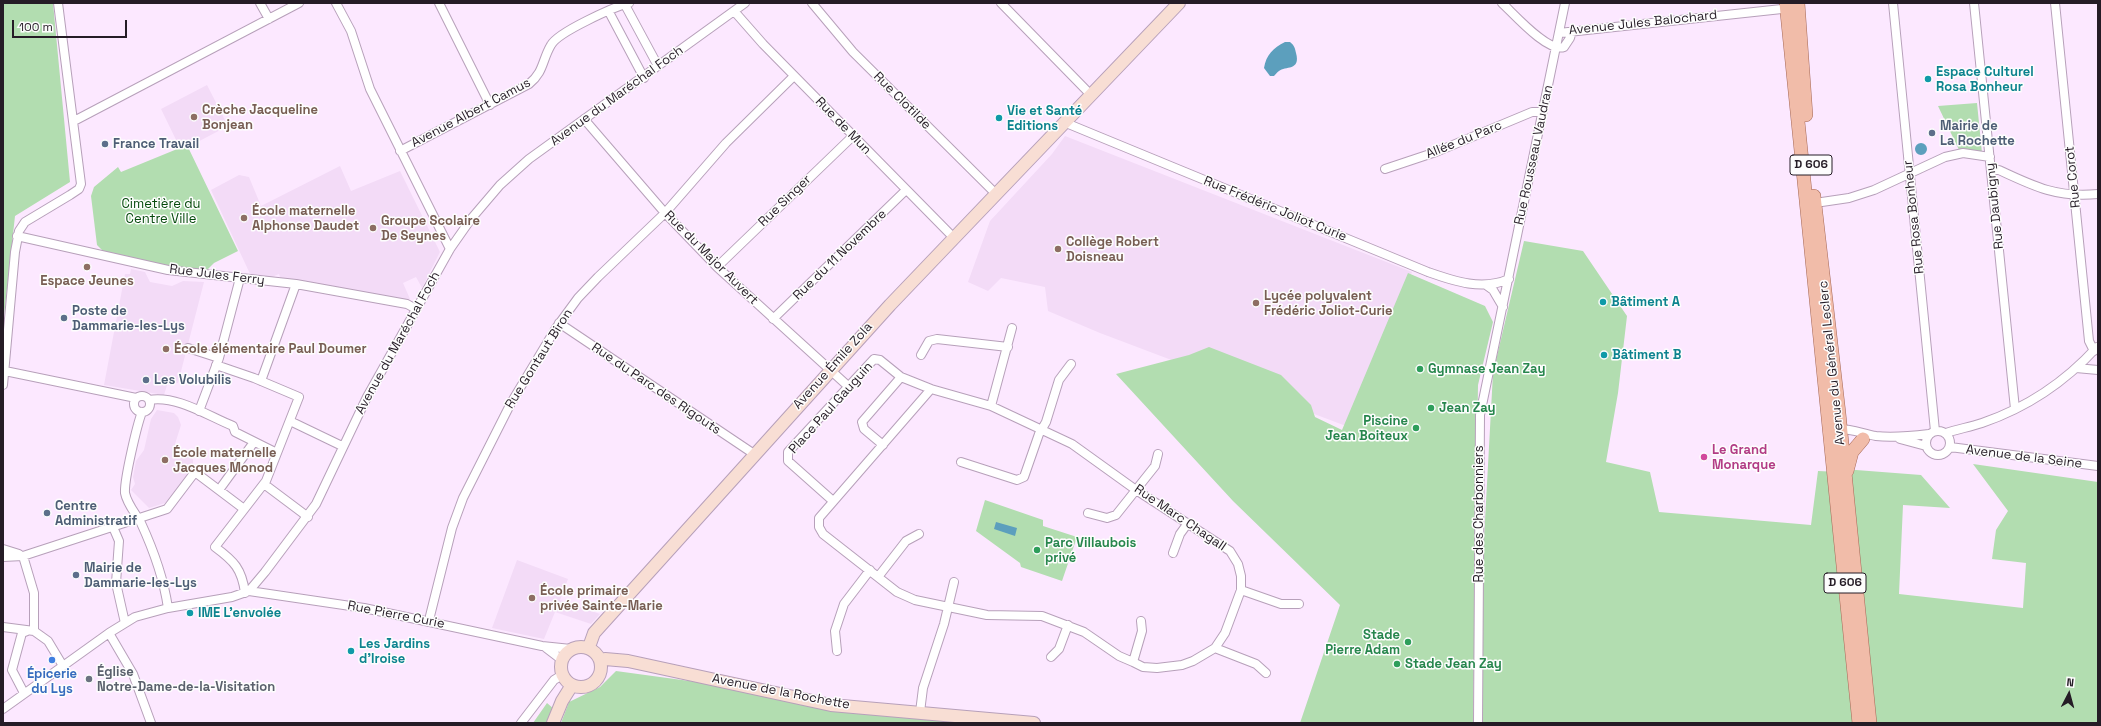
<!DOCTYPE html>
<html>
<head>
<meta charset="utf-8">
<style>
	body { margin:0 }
	#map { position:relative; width:2101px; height:726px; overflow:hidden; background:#fce8ff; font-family:"Space Grotesk",sans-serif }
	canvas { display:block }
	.frame { position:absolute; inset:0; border:4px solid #251c26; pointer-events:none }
	.north { position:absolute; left:2049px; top:674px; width:40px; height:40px; -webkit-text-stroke:3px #fdfdfd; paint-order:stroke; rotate:6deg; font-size:11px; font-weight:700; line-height:16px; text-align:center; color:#251c26 }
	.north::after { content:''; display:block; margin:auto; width:14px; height:18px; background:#251c26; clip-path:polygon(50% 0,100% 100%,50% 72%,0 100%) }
	.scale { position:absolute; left:12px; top:20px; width:115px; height:18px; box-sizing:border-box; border:2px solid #251c26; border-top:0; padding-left:5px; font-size:12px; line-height:14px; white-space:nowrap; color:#251c26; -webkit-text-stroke:3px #fdfdfd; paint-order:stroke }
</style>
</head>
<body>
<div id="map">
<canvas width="2101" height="726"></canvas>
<div class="frame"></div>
<div class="north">N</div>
<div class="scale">100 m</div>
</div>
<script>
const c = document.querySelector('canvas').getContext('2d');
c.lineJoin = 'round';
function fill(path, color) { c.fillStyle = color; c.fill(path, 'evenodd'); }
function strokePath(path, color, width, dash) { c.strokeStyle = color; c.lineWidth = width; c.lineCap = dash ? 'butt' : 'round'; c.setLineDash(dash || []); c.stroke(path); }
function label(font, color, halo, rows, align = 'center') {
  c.font = font + ' "Space Grotesk",sans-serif'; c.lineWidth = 3; c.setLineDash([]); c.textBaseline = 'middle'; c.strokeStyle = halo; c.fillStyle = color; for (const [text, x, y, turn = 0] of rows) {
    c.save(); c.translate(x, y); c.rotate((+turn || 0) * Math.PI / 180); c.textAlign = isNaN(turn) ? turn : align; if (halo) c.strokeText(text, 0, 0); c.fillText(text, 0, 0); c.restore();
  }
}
fill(new Path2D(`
	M207 85 228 126 188 147 186 145 180 148 161 109Z
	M1065 136 1412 272 1346 426 1100 333 1048 311 1045 287 1001 278 988 291 968 282 990 221 1052 154Z
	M340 166 351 191 400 171 440 252 422 288 416 277 403 283 410 299 406 301 281 280 279 274 272 277 251 276 211 190 239 175 249 177 261 206Z
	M131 269 145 272 150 282 172 286 183 281 204 282 178 383 168 382 164 395 104 385 125 274H130Z
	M157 410 174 413 178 417 181 425 175 444 193 459V466L181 485 165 503 149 508 131 490 135 484 133 477 136 461 144 450 151 419Z
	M517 560 568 579 560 600 600 614 591 624 555 612 544 639 492 628Z`), '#f3dbf7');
fill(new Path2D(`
	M3 3H53L70 182 15 216 3 325Z
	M1977 103 1982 153 1959 150 1938 106Z
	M187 145 238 251 214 263 206 271 167 267 104 252 97 245 91 196 94 187 118 167 121 172Z
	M1524 241 1583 251 1627 316 1618 393 1606 462 1650 472 1659 512 1811 525 1818 471 1839 472 1856 470 1921 475 1950 508 1903 505 1899 594 2023 608 2026 563 1992 559 1996 530 2008 511 1973 464 2098 482V723H1474L1493 373Z
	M1408 273 1485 306 1493 322 1478 385 1473 723H1300L1340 605 1233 501 1116 374 1189 355 1209 347 1281 375 1311 405 1315 417 1342 430Z
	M985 500 1043 520V526L1077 537 1062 581 1021 567 1020 563 976 531Z
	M616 671 997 723H561L569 702 600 687Z
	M547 703 554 709 548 723H533Z`), '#b2ddb0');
fill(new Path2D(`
	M1285 42H1290C1294 45 1295 48 1296 53 1301 71 1285 66 1279 71 1277 72 1276 74 1274 76H1270L1264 68C1266 55 1273 48 1285 42Z
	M1915 149a6 6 0 1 1 12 0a6 6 0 1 1-12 0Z
	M996 522 1017 528 1015 536 994 529Z`), '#5c9fbd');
const street = new Path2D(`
	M260 3 269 19
	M336 3 351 31 370 89 450 249
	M439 3 490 105
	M624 3 658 66
	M812 3 853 52 996 194
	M1001 3 1091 95
	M1502 3C1514 14 1548 53 1564 47L1570 38 1572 31
	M1893 3 1935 431
	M1974 3 2015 409
	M2055 3 2089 341 2094 351
	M734 11 763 44 954 238
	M609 12 644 78
	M1559 33 1791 8
	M584 119 665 213 717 267 849 387
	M74 121 299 3
	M1066 123 1428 272C1454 281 1482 291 1509 279
	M400 151 529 84C544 72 542 60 551 45 558 32 614 7 629 3
	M1385 169 1436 152 1532 112H1542
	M1991 170H1999C2035 187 2058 198 2098 194
	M1815 203 1849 198 1874 190 1945 157 1963 153 1990 157
	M17 236 168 270 296 284 407 304 416 309
	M717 267 853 136
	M1486 285 1493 290 1503 307
	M773 319 906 190
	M559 323 754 454
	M188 348 219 358
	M921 355 929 341 937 339 1008 347
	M216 365 254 378 299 397 266 481 215 547C234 561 242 569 245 593
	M2076 368 2098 370
	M5 371 136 398
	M261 381 296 284
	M3 385 15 252 19 231 25 222 70 195 79 189 81 184 58 3
	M931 389 991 406 1072 444 1136 490 1230 551 1238 564 1241 576V590L1225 633 1215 648 1193 661 1182 665 1157 668 1143 667 1133 662 1119 656 1084 632 1042 616 987 615 915 600 897 592 823 534 819 527V518Z
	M134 404a8 8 0 1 1 16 0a8 8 0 1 1-16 0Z
	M149 400C177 395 208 416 233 426L235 432 277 453
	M991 406 1012 328
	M199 411 219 358 240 278
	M142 412C137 425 124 480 125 493 127 504 136 514 141 523 153 549 164 580 168 608
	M290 421 342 446
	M1837 429C1851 428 1863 434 1876 436 1894 438 1912 436 1929 434
	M1926 443a12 12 0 1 1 24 0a12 12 0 1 1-24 0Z
	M1946 433C1958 429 1970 427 1982 423 2026 408 2066 381 2097 347
	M1900 439 1926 446
	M883 445 864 429 862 422 901 377
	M1950 447 2098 466
	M961 462 1017 480 1024 477 1039 434 1046 422 1059 380 1071 364
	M264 484 308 517
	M219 490 254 442
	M833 501 788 461V452L874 359 880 360 901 377 931 389
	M1088 513 1107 518 1116 515 1155 466 1158 454
	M113 527 119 541 116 583 125 623
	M3 549 19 554
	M1173 553 1180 534 1188 523
	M23 556 34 593V631
	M3 557 23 556 167 509 195 472 244 509
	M878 577 906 541 919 534
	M1241 590 1281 604H1299
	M249 591 364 608 542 646 571 649
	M429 620 452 528 463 498 511 403 556 328 578 298 598 277 665 213 726 143 794 76
	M3 627 34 631 48 641 63 666
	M109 633 133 674 151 723
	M545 647 562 660
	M1215 648 1256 664 1266 673
	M837 651 835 631 844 604 870 570
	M1051 657 1059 649 1068 625
	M1133 662 1142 631 1141 621
	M24 693 12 670 22 633 27 631
	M3 709 109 633 135 617 168 608 232 597 249 591 265 572 316 504 367 397 450 249 471 219 500 185 529 159 745 3
	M920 712 923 688 944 624 954 582
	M521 723 554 680 562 675
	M1478 723 1480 415 1565 3`);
const secondary = new Path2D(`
	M561 667a20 20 0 1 1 40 0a20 20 0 1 1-40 0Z
	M589 647 594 633 890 305 1179 3
	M601 661 605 659 628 661 831 705 1034 723
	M553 723 562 701 572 685`);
const primary = new Path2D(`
	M1786 3 1859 723
	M1798 3 1806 115
	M1814 196 1839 413 1870 723
	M1847 471 1852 452 1863 439`);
strokePath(street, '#b7a0ba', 10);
strokePath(secondary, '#b7a0ba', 14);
strokePath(primary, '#a46756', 14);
strokePath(street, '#fff', 8);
strokePath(secondary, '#f8ded4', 12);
strokePath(primary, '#f1bca9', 13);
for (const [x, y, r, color] of [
	[1928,79,4,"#0f9aa8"],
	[194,117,4,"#8d6e63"],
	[999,118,4,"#0f9aa8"],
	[1932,133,4,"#5c6f8a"],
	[105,144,4,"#5c6f8a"],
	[244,218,4,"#8d6e63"],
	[373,228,4,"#8d6e63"],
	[1058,249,4,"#8d6e63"],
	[87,267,4,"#8d6e63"],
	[1603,302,4,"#0f9aa8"],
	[1256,303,4,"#8d6e63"],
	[64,318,4,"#5c6f8a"],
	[166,349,4,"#8d6e63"],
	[1604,355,4,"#0f9aa8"],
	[1420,369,4,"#2e9e5b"],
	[146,380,4,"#5c6f8a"],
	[1431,408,4,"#2e9e5b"],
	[1416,428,4,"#2e9e5b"],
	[1704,457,4,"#d1479c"],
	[165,460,4,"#8d6e63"],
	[47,513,4,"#5c6f8a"],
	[1037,550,4,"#2e9e5b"],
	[76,575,4,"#5c6f8a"],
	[532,598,4,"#8d6e63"],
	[190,613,4,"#0f9aa8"],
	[1408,642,4,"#2e9e5b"],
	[351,651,4,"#0f9aa8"],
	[52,660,4,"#3f7fe0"],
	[1397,664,4,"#2e9e5b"],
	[89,679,4,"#6b7280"]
]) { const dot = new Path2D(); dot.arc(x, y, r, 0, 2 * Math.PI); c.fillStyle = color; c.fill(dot); strokePath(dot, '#fdfdfd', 1.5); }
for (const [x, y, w] of [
	[1811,165,42],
	[1845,583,42]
]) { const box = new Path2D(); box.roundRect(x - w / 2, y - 10, w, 20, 3); c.fillStyle = '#fdfdfd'; c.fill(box); strokePath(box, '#251c26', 1); }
label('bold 12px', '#251c26', null, [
	["D 606",1811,165],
	["D 606",1845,583]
]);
label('13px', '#251c26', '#fdfdfd', [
	["Avenue Jules Balochard",1643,23,-6],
	["Avenue du Maréchal Foch",617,96,-36],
	["Rue Clotilde",902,101,45],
	["Avenue Albert Camus",471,113,-28],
	["Rue de Mun",843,126,46],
	["Allée du Parc",1464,140,-22],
	["Rue Rousseau Vaudran",1534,155,-78],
	["Rue Corot",2073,177,-96],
	["Rue Singer",785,201,-44],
	["Rue Daubigny",1995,206,-96],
	["Rue Frédéric Joliot Curie",1275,209,22],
	["Rue Rosa Bonheur",1914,217,-96],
	["Rue du 11 Novembre",840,255,-44],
	["Rue du Major Auvert",711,258,45],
	["Rue Jules Ferry",217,275,7],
	["Avenue du Maréchal Foch",398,343,-61],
	["Rue Gontaut Biron",539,359,-58],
	["Avenue du Général Leclerc",1832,363,-96],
	["Avenue Émile Zola",833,366,-48],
	["Rue du Parc des Rigouts",656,389,34],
	["Place Paul Gauguin",831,408,-48],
	["Avenue de la Seine",2024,457,7],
	["Rue des Charbonniers",1479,514,-90],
	["Rue Marc Chagall",1180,518,34],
	["Rue Pierre Curie",396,615,11],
	["Avenue de la Rochette",781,692,11]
]);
label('bold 13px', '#0d838f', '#fdfdfd', [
	["Espace Culturel",1936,72],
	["Rosa Bonheur",1936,87],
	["Vie et Santé",1007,111],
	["Editions",1007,126],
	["Bâtiment A",1611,302],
	["Bâtiment B",1612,355],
	["IME L'envolée",198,613],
	["Les Jardins",359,644],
	["d'Iroise",359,659]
], 'left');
label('bold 13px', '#785e54', '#fdfdfd', [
	["Crèche Jacqueline",202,110],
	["Bonjean",202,125],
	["École maternelle",252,211],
	["Alphonse Daudet",252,226],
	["Groupe Scolaire",381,221],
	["De Seynes",381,236],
	["Collège Robert",1066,242],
	["Doisneau",1066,257],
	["Espace Jeunes",87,281,"center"],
	["Lycée polyvalent",1264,296],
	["Frédéric Joliot-Curie",1264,311],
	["École élémentaire Paul Doumer",174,349],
	["École maternelle",173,453],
	["Jacques Monod",173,468],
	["École primaire",540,591],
	["privée Sainte-Marie",540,606]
], 'left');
label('bold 13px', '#4e5e75', '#fdfdfd', [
	["Mairie de",1940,126],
	["La Rochette",1940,141],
	["France Travail",113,144],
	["Poste de",72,311],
	["Dammarie-les-Lys",72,326],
	["Les Volubilis",154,380],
	["Centre",55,506],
	["Administratif",55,521],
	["Mairie de",84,568],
	["Dammarie-les-Lys",84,583]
], 'left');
label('13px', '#04490b', '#fdfdfd', [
	["Cimetière du",161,204],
	["Centre Ville",161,219]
]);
label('bold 13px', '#27864d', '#fdfdfd', [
	["Gymnase Jean Zay",1428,369],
	["Jean Zay",1439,408],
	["Piscine",1408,421,"right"],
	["Jean Boiteux",1408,436,"right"],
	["Parc Villaubois",1045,543],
	["privé",1045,558],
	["Stade",1400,635,"right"],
	["Pierre Adam",1400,650,"right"],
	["Stade Jean Zay",1405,664]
], 'left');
label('bold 13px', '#b23c85', '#fdfdfd', [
	["Le Grand",1712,450],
	["Monarque",1712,465]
], 'left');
label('bold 13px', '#5b616d', '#fdfdfd', [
	["Église",97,672],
	["Notre-Dame-de-la-Visitation",97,687]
], 'left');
label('bold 13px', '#366cbe', '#fdfdfd', [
	["Épicerie",52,674],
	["du Lys",52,689]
]);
</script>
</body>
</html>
